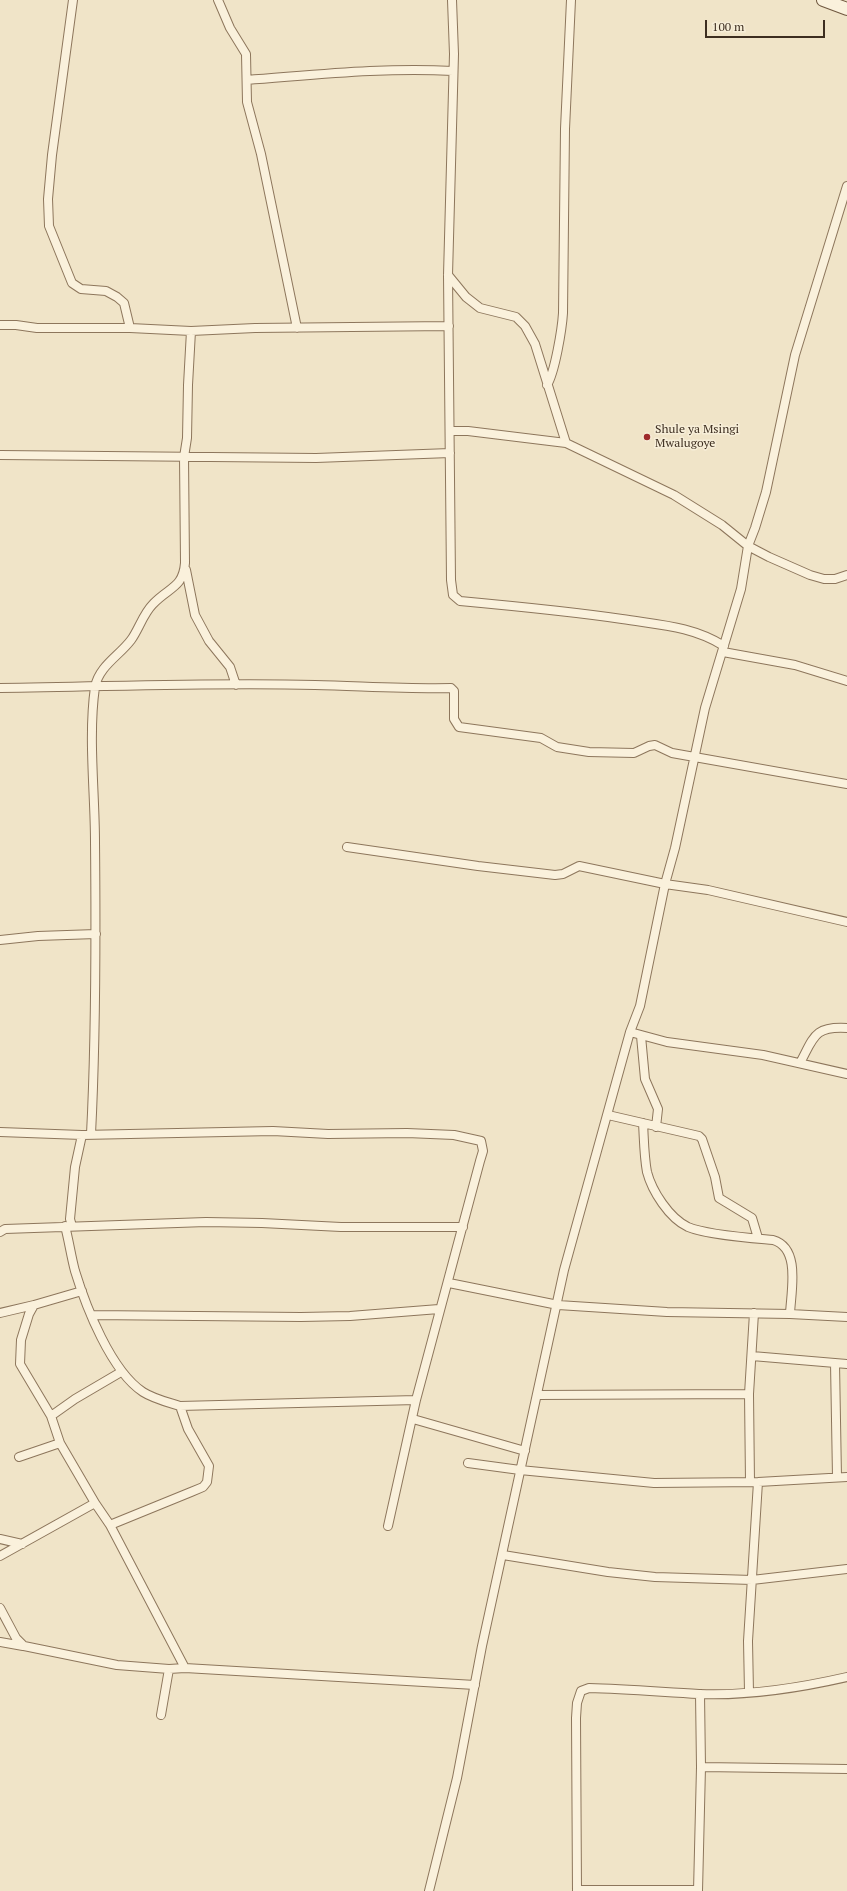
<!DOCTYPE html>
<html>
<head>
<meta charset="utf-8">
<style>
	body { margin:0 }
	#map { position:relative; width:847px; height:1891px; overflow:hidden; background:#f0e4c8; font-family:"PT Serif",serif }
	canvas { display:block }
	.scale { position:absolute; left:705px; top:20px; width:120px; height:18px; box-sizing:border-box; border:2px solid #3d2e20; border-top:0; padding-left:5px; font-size:12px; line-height:14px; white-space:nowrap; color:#3d2e20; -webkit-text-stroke:3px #f7eed8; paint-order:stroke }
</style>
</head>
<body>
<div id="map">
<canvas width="847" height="1891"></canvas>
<div class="scale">100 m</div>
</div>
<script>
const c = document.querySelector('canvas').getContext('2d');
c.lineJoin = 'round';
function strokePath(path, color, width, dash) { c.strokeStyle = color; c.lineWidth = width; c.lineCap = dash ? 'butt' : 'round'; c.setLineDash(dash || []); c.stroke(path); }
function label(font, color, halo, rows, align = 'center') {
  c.font = font + ' "PT Serif",serif'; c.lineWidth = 3; c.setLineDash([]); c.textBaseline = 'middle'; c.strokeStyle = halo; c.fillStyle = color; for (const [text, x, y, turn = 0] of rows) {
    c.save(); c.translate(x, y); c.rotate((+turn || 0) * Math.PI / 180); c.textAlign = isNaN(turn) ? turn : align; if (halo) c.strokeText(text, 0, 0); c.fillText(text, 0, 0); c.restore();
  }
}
const street = new Path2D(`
	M73 0 52 155 48 199 49 226 72 283 81 289 106 291 117 297 124 303 130 328
	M218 0 230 28 246 54 247 102 261 154 297 328
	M452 0 454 54 448 275 451 580 453 595 460 601C514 606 568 611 622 619 659 625 692 626 724 646
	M247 80C315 75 384 67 453 71
	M448 275 466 297 480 308 516 317 525 326 535 344 566 443
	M0 325H16L37 328H130L191 331 255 328 449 326
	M547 385C555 372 562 329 563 313L565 129 571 0
	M450 431H468L566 443 674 495 722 525 748 546 769 557 810 575 824 579H835L847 575
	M0 455 316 458 450 453
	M186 570 195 615 209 641 230 667 236 685
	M723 652 795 665 847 681
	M0 688C105 687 210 682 315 685 361 686 406 689 451 688L454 691V719L459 727 541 738 557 747 589 752 634 753 649 746 655 745 672 753 847 784
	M347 847 478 866 555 875 563 874 579 866 665 884 708 890 847 922
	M0 940 38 936 96 934
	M630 1032 667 1042 763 1055 847 1074
	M641 1036 645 1079 658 1109 656 1127
	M800 1063C814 1037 814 1026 847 1028
	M608 1115 699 1136 702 1139 715 1177 719 1198 752 1218 758 1238
	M643 1123C644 1139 644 1156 647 1172 652 1191 669 1218 688 1227 707 1235 751 1238 773 1240 801 1248 791 1291 790 1314
	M0 1132 82 1135 273 1131 328 1134 407 1133 454 1135 481 1141 483 1151 480 1161 416 1400 388 1526
	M91 1134C96 1037 96 940 95 842 95 793 88 736 95 687 99 666 119 656 131 640 139 629 143 614 153 604 169 587 183 588 185 563L184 457 187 438 188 385 191 331
	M65 1226C69 1241 71 1256 75 1271 86 1307 111 1371 143 1392 154 1399 167 1402 180 1406L416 1400
	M72 1226 70 1219 75 1167 82 1135
	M0 1232 5 1229 206 1222 262 1223 341 1227H463
	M449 1283 558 1305 667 1312 790 1314 847 1317
	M82 1291 34 1305 29 1314 21 1340 20 1364 51 1416 60 1443 95 1503 110 1525 185 1668
	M0 1313 34 1305
	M91 1315 301 1317 350 1316 439 1309
	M752 1356 847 1364
	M835 1363 837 1477
	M538 1395 749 1394
	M51 1416 75 1399 121 1372
	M413 1419 525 1451
	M19 1457 60 1443
	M468 1463 520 1470 654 1483 758 1482 847 1477
	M750 1482 749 1394 754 1313
	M110 1525 191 1492 203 1487 207 1482 209 1466 188 1429 180 1406
	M0 1539 22 1544
	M503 1555 608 1572 655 1577 752 1580 847 1569
	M0 1556 95 1503
	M0 1608 16 1638 24 1646 117 1665 169 1669 185 1668 475 1685
	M0 1642 23 1646
	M749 1692 748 1641 758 1482
	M161 1715 169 1669
	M701 1767 847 1769
	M577 1890H698
	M429 1891 457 1778 482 1646 564 1270 630 1032 640 1006 665 884 675 848 705 708 741 589 748 546 755 528 766 492 795 355 847 186
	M577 1891 576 1718 577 1703 581 1691 589 1688C626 1689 662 1692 699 1694 748 1696 799 1688 847 1677
	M698 1891 701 1767 700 1694`);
const secondary = new Path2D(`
	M823 0 847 9`);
strokePath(street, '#8d765c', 10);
strokePath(secondary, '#6f573f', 14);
strokePath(street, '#faf1dc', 8);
strokePath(secondary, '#faf1dc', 12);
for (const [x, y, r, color] of [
	[647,437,4,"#9e2a2b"]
]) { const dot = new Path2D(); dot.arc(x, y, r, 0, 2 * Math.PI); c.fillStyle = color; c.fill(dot); strokePath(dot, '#f7eed8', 1.5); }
label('12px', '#3d2e20', '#f7eed8', [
	["Shule ya Msingi",655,430],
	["Mwalugoye",655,444]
], 'left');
</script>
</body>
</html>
